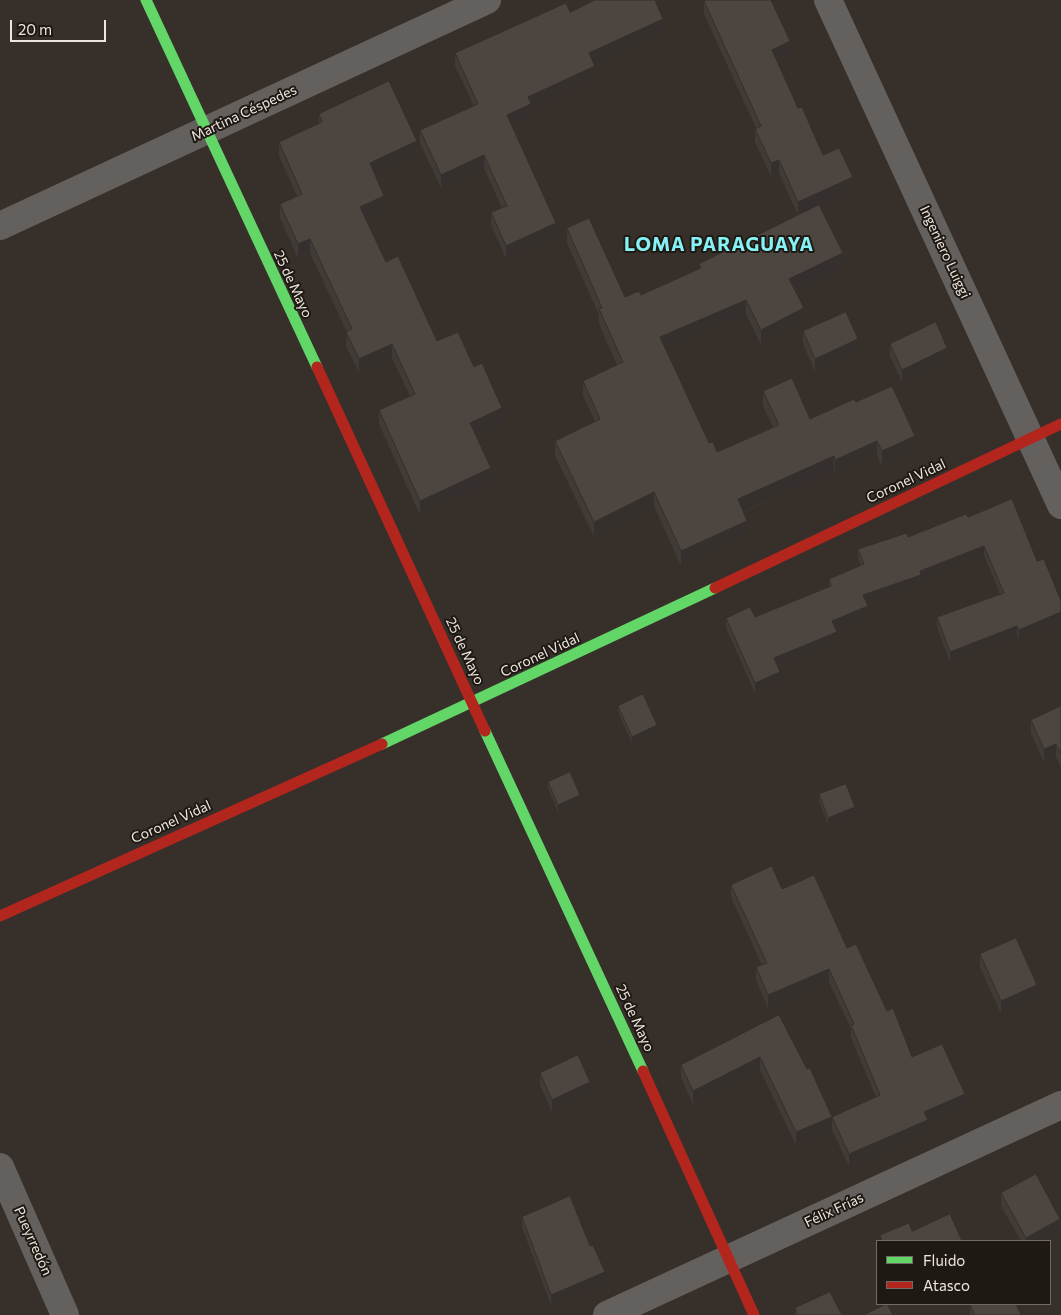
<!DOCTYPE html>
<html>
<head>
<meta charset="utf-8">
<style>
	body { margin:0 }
	#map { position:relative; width:1061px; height:1315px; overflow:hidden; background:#37302a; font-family:Commissioner,sans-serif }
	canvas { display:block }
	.legend { position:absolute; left:876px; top:1240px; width:175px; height:65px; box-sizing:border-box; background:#1f1914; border:1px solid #726b65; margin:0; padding:6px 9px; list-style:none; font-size:15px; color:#eee5de }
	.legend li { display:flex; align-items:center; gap:10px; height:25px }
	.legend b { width:25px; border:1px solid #726b65 }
	.scale { position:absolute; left:10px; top:20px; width:96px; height:22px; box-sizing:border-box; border:2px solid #eee5de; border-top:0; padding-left:6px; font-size:15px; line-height:18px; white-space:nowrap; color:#eee5de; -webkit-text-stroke:4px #1f1914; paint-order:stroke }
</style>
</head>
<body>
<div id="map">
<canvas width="1061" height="1315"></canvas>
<ul class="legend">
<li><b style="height:6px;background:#63d668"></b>Fluido</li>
<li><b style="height:6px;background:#b3261e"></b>Atasco</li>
</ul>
<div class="scale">20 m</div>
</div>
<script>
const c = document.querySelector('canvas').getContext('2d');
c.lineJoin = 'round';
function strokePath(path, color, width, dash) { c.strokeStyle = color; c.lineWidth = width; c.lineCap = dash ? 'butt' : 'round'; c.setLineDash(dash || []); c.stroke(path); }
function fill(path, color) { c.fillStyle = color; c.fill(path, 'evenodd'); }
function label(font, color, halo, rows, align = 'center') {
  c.font = font + ' Commissioner,sans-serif'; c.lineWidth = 4; c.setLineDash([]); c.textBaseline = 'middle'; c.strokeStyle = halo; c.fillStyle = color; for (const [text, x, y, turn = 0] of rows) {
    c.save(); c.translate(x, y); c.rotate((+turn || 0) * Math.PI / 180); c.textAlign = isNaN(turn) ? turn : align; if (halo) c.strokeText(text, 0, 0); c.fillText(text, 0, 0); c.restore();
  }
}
strokePath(new Path2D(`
	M828 0 1061 505
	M0 226 487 0
	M0 1167 65 1315
	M607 1315 1061 1105`), '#63605e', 28);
strokePath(new Path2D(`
	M146 0 317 367
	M485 731 643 1071
	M382 744 715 588`), '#63d668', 11);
strokePath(new Path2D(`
	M317 367 485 731
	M715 588 1061 424
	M0 916 382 744
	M643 1071 754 1315`), '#b3261e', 11);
fill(new Path2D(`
	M706 0H771L790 54 776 60 798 108 823 155 853 190 819 205 843 268 795 291 804 323 761 345 746 314 666 349 709 443 717 452 773 427 763 406V391L810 419 856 402 915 451 882 466 877 455 835 475 834 471 744 512 747 535 681 566 654 506 594 536 555 456V441L595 421 583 396V381L617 365 599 324V315L567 243V228L625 297 641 295 699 269V264L798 215 779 173 771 176 755 142V129L756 128 704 14V1Z
	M570 12 663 31 593 64 595 79 531 108V117L512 125 556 236 506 258 491 225V212L502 208 484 168 441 188 420 143V130L474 106 455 66V53Z
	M319 114 417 155 375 175 384 210 365 219 386 262 437 341 474 367 502 422 476 434 491 482 420 515 379 424V410L410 396 392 358 359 373 346 346 347 332 310 253 298 258 280 218V204L297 196 279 156V142L319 124Z
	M803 331 858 352 815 372 803 344Z
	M890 344 947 361 902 382 890 356Z
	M968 517 1037 561 1019 639 1017 636 950 662 937 627V617L1000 594 984 555 921 580V585L866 603 868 616 836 630 837 642 777 666 780 681 755 693 726 628V618L755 617 829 587V579L861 566 858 558V549L908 537Z
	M618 706 657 732 632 743 618 712Z
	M1061 706V767L1056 757 1044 762 1031 733V720Z
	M548 782 580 801 558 812 548 788Z
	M819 794 855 813 828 824 819 801Z
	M731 885 782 889 847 948 887 1011 912 1057 965 1107 928 1123V1133L849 1166 832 1130 796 1145 760 1070 693 1104 681 1078V1065L779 1015 832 1117 876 1097 851 1038V1029L829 982 768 1008 756 980V967L762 965 731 897Z
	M980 954 1037 998 1001 1014 980 967Z
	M540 1073 590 1095 552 1112 540 1086Z
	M1001 1193 1060 1231 1043 1241H1021L1001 1206Z
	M522 1217 605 1283 551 1305 522 1227Z
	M970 1305 1021 1315H970Z
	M795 1308 842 1315H795Z`), '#413b37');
fill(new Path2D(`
	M663 19V31L589 66V53Z
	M790 41V54L772 62V50Z
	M595 66V79L531 108V117L507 128V115L528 97Z
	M417 141V155L370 177V163Z
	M484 155V168L441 188V175Z
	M779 160V173L771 176V163Z
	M853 177V190L798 215V202Z
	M384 196V210L360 221V207Z
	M556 223V236L506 258V246Z
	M310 239V253L298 258V244Z
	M843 253V268L789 294V279Z
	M746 300V314L660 352V337Z
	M804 308V323L761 345V330Z
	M858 339V352L815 372V359Z
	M392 344V358L359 373V359Z
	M947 348V361L902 382V370Z
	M502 408V422L470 437V423Z
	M915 436V451L882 466V451Z
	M877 441V455L835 475V460Z
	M834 456V471L738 514V499Z
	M491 468V482L420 515V501Z
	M654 492V506L594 536V522Z
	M747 521V535L681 566V551Z
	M984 546V555L921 580V585L863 604V595Z
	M868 606V616L832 631V621Z
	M1061 612V621L1019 639V630Z
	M1017 626V636L950 662V652Z
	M837 632V642L774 667V658Z
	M780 672V681L755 693V683Z
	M657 725V732L632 743V737Z
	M1056 744V757L1044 762V749Z
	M580 795V801L558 812V805Z
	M855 807V813L828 824V818Z
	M829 969V982L768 1008V995Z
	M1037 985V998L1001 1014V1001Z
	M760 1057V1070L693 1104V1091Z
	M590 1082V1095L552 1112V1100Z
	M965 1094V1107L928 1123V1133L849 1166V1154L924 1112Z
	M832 1117V1130L796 1145V1132Z
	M1060 1219V1231L1043 1241H1026V1238Z
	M605 1272V1283L551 1305V1295Z`), '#35302d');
const building = new Path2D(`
	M595 0H655L663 19 589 53 595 66 528 97 531 104 507 115 556 223 506 246 491 212 507 206 484 155 441 175 420 130 478 104 455 53 566 3 570 12Z
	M707 0H771L790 41 772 50 798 108 802 107 823 155 839 148 853 177 798 202 779 160 771 163 755 129 761 126 704 1Z
	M389 81 417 141 370 163 384 196 360 207 386 262 398 256 437 341 458 332 474 367 482 363 502 408 470 423 491 468 420 501 379 410 415 394 392 344 359 359 346 332 352 329 310 239 298 244 280 204 302 194 279 142 322 122 319 114Z
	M819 205 843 253 789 279 804 308 761 330 746 300 660 337 709 443 713 442 717 452 779 425 763 391 792 378 810 419 854 399 856 402 892 386 915 436 882 451 877 441 835 460 834 456 738 499 747 521 681 551 654 492 594 522 555 441 600 419 583 381 623 362 599 309 602 308 567 228 589 218 625 297 639 291 641 295 701 268 699 264Z
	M846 312 858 339 815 359 803 331Z
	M936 322 947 348 902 370 890 344Z
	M1012 499 1037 561 1044 559 1061 601V612L1019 630 1017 626 950 652 937 617 1004 593 984 546 920 571 921 575 863 595 868 606 832 621 837 632 774 658 780 672 755 683 726 618 750 607 755 617 831 586 829 579 864 564 858 549 907 533 908 537 966 514 968 517Z
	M643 694 657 725 632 737 618 706Z
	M1061 706V754L1056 744 1044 749 1031 720Z
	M570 772 580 795 558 805 548 782Z
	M846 784 855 807 828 818 819 794Z
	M772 866 782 889 814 875 847 948 856 944 887 1011 893 1008 912 1057 942 1044 965 1094 924 1112 928 1120 849 1154 832 1117 880 1095 851 1025 854 1024 829 969 768 995 756 967 767 963 731 885Z
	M1016 938 1037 985 1001 1001 980 954Z
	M779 1015 807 1069 810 1068 832 1117 796 1132 760 1057 693 1091 681 1065Z
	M578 1055 590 1082 552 1100 540 1073Z
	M1036 1174 1060 1219 1026 1238 1001 1193Z
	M570 1196 590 1246 593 1245 605 1272 551 1295 522 1217Z
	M950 1214 962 1241H882L880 1235 909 1223 912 1231Z
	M830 1292 842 1315H798L795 1308Z
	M887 1304 893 1315H864Z
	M972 1304H1016L1021 1315H975L970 1305Z`);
fill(building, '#4c4540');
strokePath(building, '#35302d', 1);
label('14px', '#eee5de', '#1f1914', [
	["Martina Céspedes",244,113,-25],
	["Ingeniero Luiggi",945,252,65],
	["25 de Mayo",293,284,65],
	["Coronel Vidal",906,481,-25],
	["25 de Mayo",465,651,65],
	["Coronel Vidal",540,655,-25],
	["Coronel Vidal",171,822,-24],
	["25 de Mayo",635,1018,65],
	["Félix Frías",834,1210,-25],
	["Pueyrredón",33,1241,66]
]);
c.letterSpacing = '1px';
label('bold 19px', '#86f2f5', '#1f1914', [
	["LOMA PARAGUAYA",719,245]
]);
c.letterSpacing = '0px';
</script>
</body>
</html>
